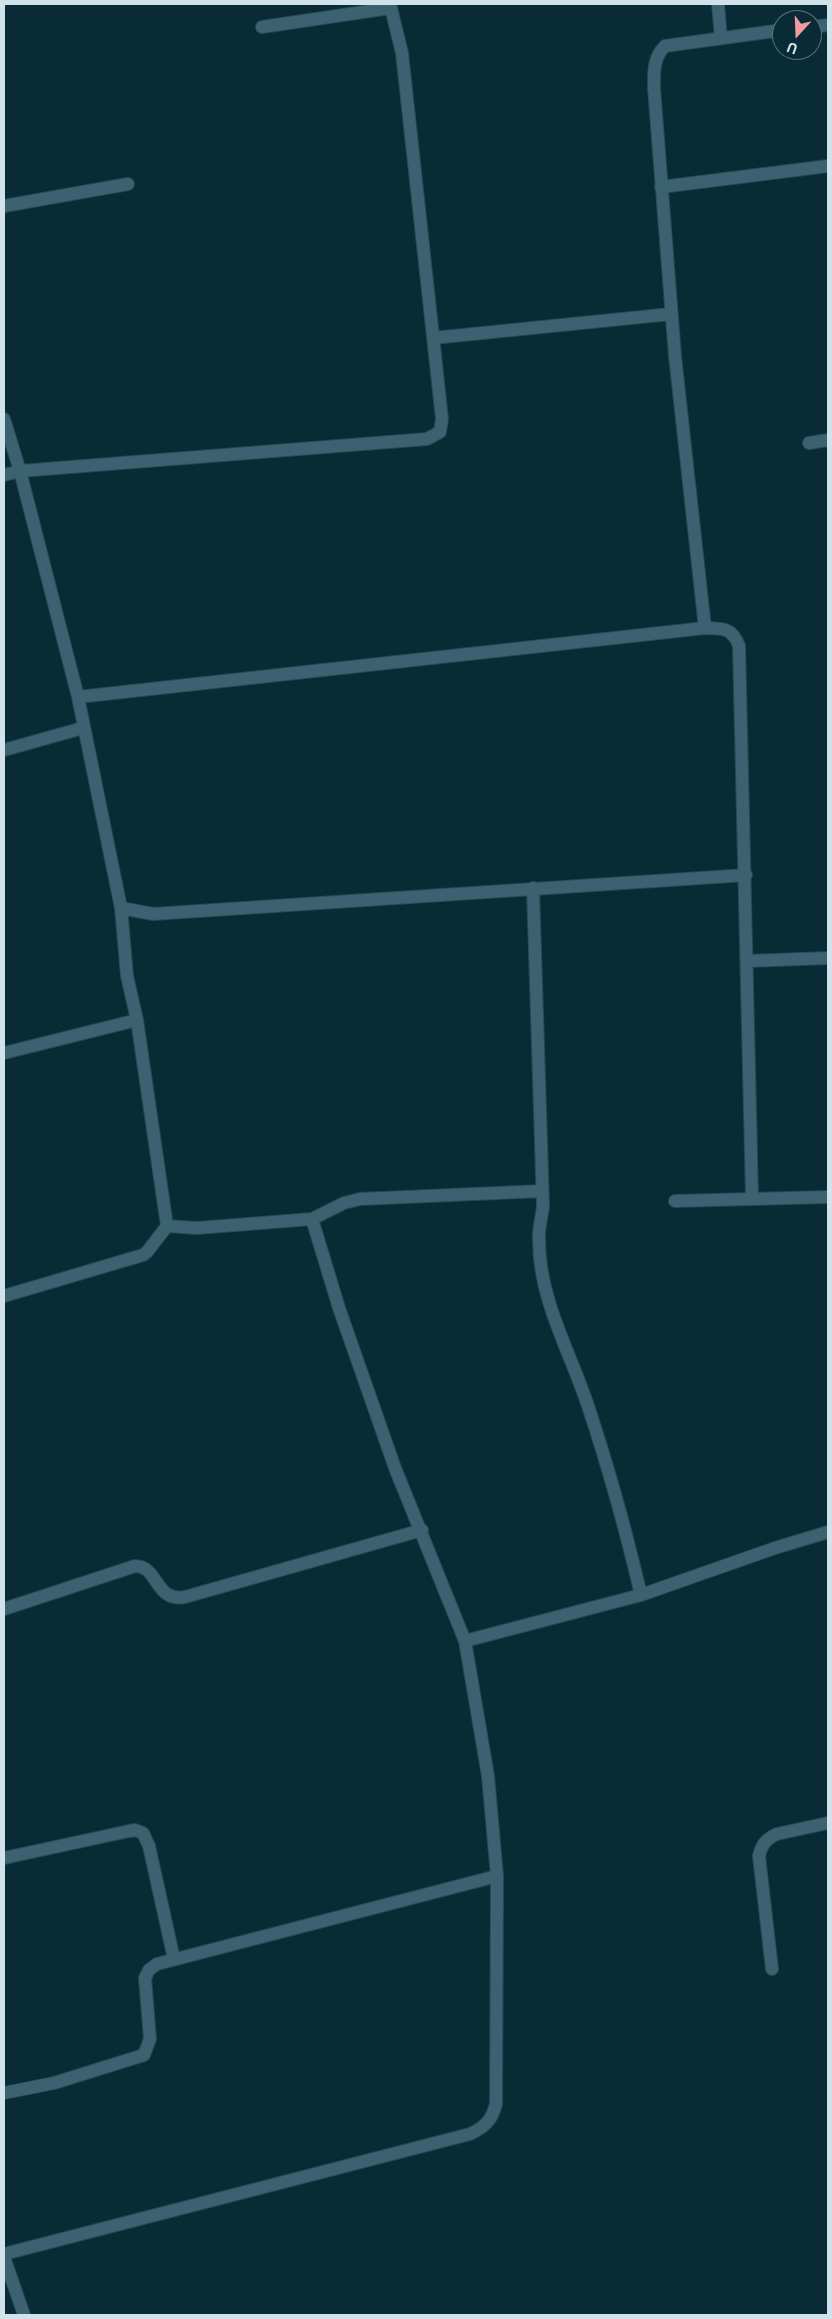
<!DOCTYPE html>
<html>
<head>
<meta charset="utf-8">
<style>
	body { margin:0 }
	#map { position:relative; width:832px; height:2319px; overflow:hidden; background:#092b36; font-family:"Public Sans",sans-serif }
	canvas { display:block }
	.frame { position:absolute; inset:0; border:5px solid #d1e3ea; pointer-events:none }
	.north { position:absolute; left:772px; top:10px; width:50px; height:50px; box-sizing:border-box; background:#092b36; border:1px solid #59757e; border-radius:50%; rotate:200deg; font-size:14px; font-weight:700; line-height:20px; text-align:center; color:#d1e3ea }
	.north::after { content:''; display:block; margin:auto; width:18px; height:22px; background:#f49b9f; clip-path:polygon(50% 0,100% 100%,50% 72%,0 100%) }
</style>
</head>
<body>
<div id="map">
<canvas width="832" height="2319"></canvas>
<div class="frame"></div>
<div class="north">U</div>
</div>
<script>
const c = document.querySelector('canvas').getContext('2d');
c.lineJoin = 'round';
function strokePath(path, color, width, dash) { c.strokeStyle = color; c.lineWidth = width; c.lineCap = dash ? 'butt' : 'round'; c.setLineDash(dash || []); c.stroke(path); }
const minor = new Path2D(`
	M718 4 721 38
	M262 27 390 8
	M812 27 828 25
	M661 187 828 166
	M4 206 128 184
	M433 338 671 314
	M4 419 20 471 78 697 121 908 127 976 137 1020 167 1226 197 1228 312 1219 339 1308 395 1468 465 1641 488 1776 497 1876 496 2104C492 2120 485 2127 470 2134L4 2254
	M809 443 828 440
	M4 475 20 471 427 439 440 432 442 419 402 53 390 4
	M705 628 675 356 654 88C654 72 653 58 665 46L782 30
	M78 697 705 628C722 628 733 628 739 646L752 1197
	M4 750 83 728
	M533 888 543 1206C542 1217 538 1229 539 1240 539 1300 570 1351 588 1406 609 1469 626 1531 641 1595
	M121 908 153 914 746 875
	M747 961 828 958
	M4 1053 137 1020
	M675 1201 828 1197
	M312 1219 344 1203 360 1199 542 1191
	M4 1296 143 1255 147 1252 167 1226
	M4 1609 135 1566C159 1566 154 1602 185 1597L422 1530
	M465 1641 641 1595 775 1548 828 1532
	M4 1858 129 1831 135 1830 143 1833 149 1846 174 1959
	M772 1969 759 1856C762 1844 766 1839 777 1834L828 1823
	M4 2093 54 2083 144 2055 150 2039 145 1978 149 1970 157 1964 497 1876
	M4 2257 24 2315`);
strokePath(minor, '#294853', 14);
strokePath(minor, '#3c6271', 12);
</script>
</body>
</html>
